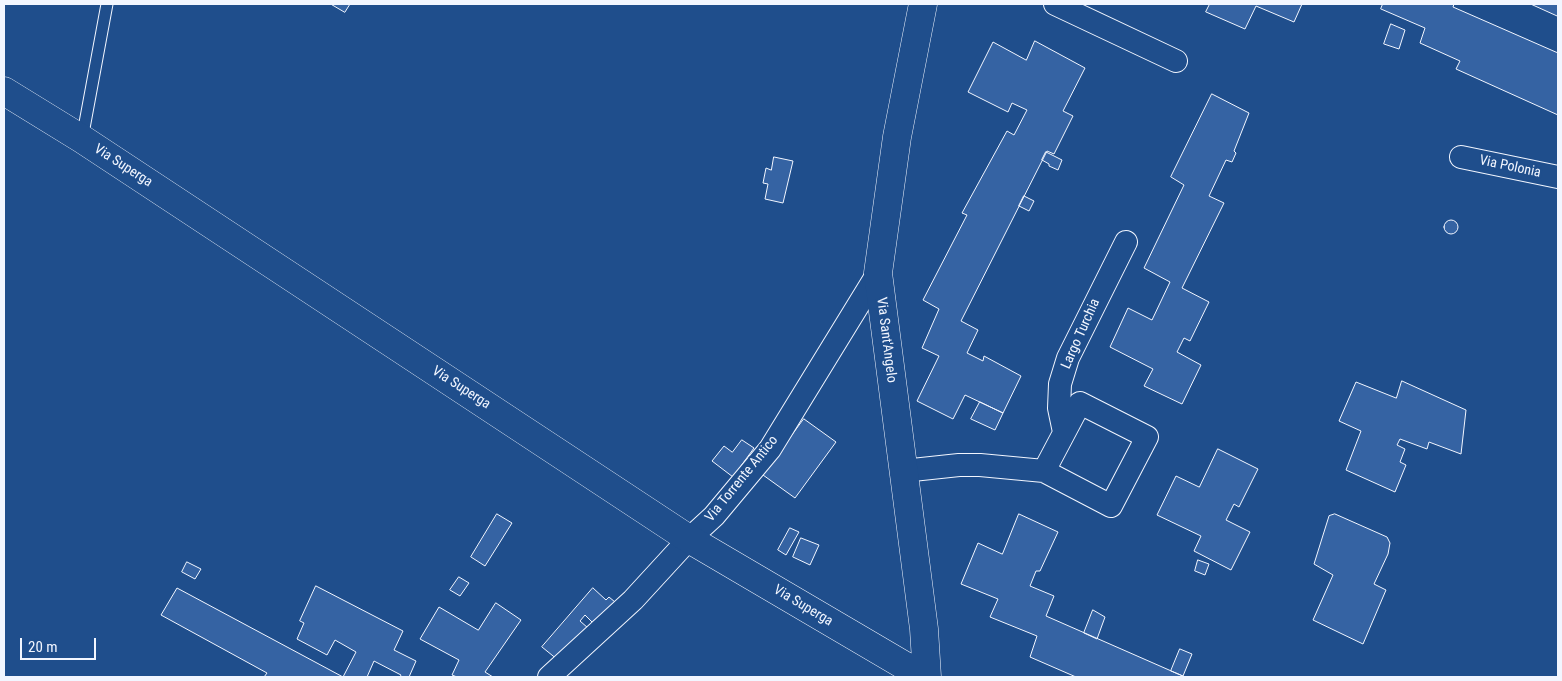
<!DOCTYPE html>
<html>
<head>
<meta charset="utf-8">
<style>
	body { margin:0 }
	#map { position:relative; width:1562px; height:681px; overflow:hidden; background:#1f4e8c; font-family:"Roboto Condensed",sans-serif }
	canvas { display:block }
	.frame { position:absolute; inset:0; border:5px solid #f2f6ff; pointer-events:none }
	.scale { position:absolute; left:20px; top:638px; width:76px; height:22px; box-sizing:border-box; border:2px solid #f2f6ff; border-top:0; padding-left:6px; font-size:15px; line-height:18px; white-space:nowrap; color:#f2f6ff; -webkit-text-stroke:4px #1f4e8c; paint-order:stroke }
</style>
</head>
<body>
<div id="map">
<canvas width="1562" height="681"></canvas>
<div class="frame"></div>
<div class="scale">20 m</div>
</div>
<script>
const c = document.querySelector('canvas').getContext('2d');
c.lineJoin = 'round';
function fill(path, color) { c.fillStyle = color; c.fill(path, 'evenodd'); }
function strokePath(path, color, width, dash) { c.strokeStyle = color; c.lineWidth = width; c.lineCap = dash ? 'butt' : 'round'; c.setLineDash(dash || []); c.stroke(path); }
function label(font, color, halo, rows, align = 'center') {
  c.font = font + ' "Roboto Condensed",sans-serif'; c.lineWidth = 4; c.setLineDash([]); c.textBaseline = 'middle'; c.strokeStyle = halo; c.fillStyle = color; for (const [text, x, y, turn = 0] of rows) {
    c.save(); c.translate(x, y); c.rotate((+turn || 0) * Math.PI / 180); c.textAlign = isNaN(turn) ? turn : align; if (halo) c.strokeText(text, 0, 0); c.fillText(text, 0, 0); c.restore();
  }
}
const building = new Path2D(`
	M331 4H350L345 12Z
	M1210 4H1302L1294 22 1256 6 1245 29 1206 12Z
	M1383 4H1454L1453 7 1558 53V115L1456 69 1460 61 1420 43 1425 28 1381 9Z
	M1531 4H1558V16Z
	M1391 24 1405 30 1399 49 1384 44Z
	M1035 41 1085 68 1063 111 1073 116 1054 154 1047 151 961 321 978 330 967 353 983 361 984 356 1021 376 1003 413 965 395 953 419 917 401 939 356 922 348 939 309 923 300 967 215 962 213 1007 131 1014 135 1027 110 1012 103 1008 112 968 92 993 42 1026 60Z
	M1212 94 1249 113 1234 151 1236 153 1232 162 1226 160 1209 196 1224 203 1182 288 1209 302 1190 341 1184 338 1177 352 1201 365 1182 404 1144 386 1153 369 1110 347 1128 308 1152 320 1170 282 1144 268 1184 185 1171 177Z
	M1046 152 1062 160 1058 170 1049 166V164L1042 160Z
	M774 157 793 161 783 203 765 199 768 184 763 183 766 168 771 170Z
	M1024 196 1034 201 1029 211 1019 206Z
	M1444 227a7 7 0 1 1 14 0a7 7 0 1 1-14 0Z
	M1402 381 1466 410 1461 454 1429 442 1427 449 1400 439 1397 445 1405 449 1400 462 1406 465 1395 492 1346 470 1361 431 1339 421 1356 382 1396 398Z
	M980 402 1003 413 995 430 971 419Z
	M804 419 836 442 795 498 763 475Z
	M742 440 754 448 733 477 712 461 724 446 732 452Z
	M1218 449 1258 469 1239 507 1234 504 1226 520 1250 532 1231 570 1194 551 1201 536 1157 515 1176 476 1199 487Z
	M497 514 512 523 485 566 471 557Z
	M1019 514 1058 532 1040 571H1036L1030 586 1054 596 1046 616 1185 677H1076L1030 657 1037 636 990 617 998 599 961 584 978 543 1002 554Z
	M1335 514 1387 537 1390 543 1388 554 1374 584 1386 590 1363 644 1313 620 1333 575 1314 564 1329 516Z
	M790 528 799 532 786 555 778 550Z
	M801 538 819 545 810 565 793 557Z
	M1198 560 1209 564 1205 575 1195 571Z
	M187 562 201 569 195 579 182 572Z
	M459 577 469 583 460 596 450 590Z
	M316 586 403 631 394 650 416 661 409 677H400L401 675 374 661 367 677H264L267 673 161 615 177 588 343 677 356 652 335 640 327 655 297 639 304 623 300 621Z
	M593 588 606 600 609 597 615 602 593 623 585 615 580 621 588 628 558 660 542 647Z
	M496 603 521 620 485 672 493 677H457L452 675 459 660 420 639 439 607 478 630Z
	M1093 610 1105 617 1097 639 1084 633Z
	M1180 649 1192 654 1183 676 1171 671Z`);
fill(building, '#3563a3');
strokePath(building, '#f2f6ff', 1);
const service = new Path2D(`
	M82 139 107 4`);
const minor = new Path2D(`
	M1055 4 1176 61
	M1461 157 1558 177
	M1080 403 1147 437 1111 506 1044 471Z
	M1064 432 1059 408 1060 384 1068 358 1126 242
	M903 471 959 465H980L1044 471
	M549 677 633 600 689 539 714 516 770 449 878 273`);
const tertiary = new Path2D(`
	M923 4 897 137 878 273 924 629 927 677
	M4 91 82 139 689 539 924 677`);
strokePath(service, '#f2f6ff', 13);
strokePath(minor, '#f2f6ff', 24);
strokePath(tertiary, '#f2f6ff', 29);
strokePath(service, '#1f4e8c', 11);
strokePath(minor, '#1f4e8c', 22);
strokePath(tertiary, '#1f4e8c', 28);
label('14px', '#f2f6ff', '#1f4e8c', [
	["Via Superga",123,166,33],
	["Via Polonia",1510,167,12],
	["Largo Turchia",1081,334,-66],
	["Via Sant'Angelo",886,340,83],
	["Via Superga",461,388,33],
	["Via Torrente Antico",742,479,-51],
	["Via Superga",803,606,31]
]);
</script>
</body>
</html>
